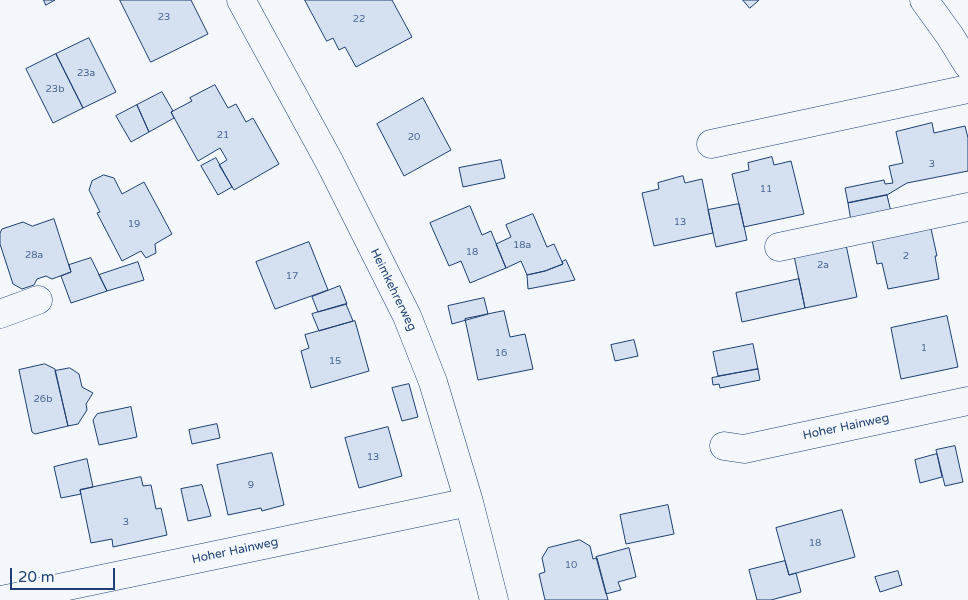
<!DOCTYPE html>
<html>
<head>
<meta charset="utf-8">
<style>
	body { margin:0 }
	#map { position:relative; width:968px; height:600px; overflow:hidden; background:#f4f7fb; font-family:"Varela Round",sans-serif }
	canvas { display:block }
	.scale { position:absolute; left:10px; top:568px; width:105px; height:22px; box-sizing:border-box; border:2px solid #1d3f73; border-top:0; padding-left:6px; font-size:15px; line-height:18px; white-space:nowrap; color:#1d3f73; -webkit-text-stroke:4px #f4f7fb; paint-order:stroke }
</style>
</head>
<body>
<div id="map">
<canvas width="968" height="600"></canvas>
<div class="scale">20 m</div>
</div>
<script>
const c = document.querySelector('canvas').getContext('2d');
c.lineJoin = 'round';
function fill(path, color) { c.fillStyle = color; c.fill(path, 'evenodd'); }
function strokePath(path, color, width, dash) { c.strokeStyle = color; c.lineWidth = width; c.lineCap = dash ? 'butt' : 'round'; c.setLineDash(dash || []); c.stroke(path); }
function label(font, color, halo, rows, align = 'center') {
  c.font = font + ' "Varela Round",sans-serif'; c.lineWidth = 4; c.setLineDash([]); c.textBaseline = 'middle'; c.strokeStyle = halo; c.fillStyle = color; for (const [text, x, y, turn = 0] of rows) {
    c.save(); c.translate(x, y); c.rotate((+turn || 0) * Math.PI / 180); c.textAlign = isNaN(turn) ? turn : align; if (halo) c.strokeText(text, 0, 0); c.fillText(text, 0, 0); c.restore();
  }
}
const building = new Path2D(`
	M44 0H55L46 5Z
	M120 0H191L208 34 151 62Z
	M305 0H392L412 37 356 67 345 47 339 50 333 38 327 41Z
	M743 0H759L750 8Z
	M89 38 116 92 83 108 56 54Z
	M56 54 83 108 53 123 26 69Z
	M215 85 228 108 236 104 246 122 253 118 279 164 234 190 219 165 227 160 220 148 198 161 171 112 192 101 190 98Z
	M162 92 173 111 171 112 174 118 149 132 137 105Z
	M423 98 451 150 404 176 377 124Z
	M137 105 149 132 131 142 116 116Z
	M932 123 934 133 965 126 968 138V171L907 183 887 195 848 203 845 188 884 180 885 184 893 183 889 166 903 163 896 132Z
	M772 157 774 165 791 161 804 214 744 227 732 174 749 170 748 163Z
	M216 158 232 187 218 195 201 166Z
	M501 160 505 178 463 187 459 168Z
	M104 175 114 178 122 194 144 182 172 234 155 244 156 253 146 258 141 251 122 261 97 213 100 212 89 190 92 181Z
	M683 176 685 183 702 179 713 233 654 246 642 193 659 189 658 183Z
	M887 195 891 212 851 221 848 203Z
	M739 204 747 240 716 247 708 210Z
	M470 206 482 235 491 231 506 268 470 283 461 261 449 266 430 223Z
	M533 214 547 247 554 244 563 264 545 271 527 275 521 261 506 268 496 244 511 237 506 225Z
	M54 219 71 272 52 279 46 276 37 279 34 285 22 289 13 284 0 244V233L2 229 23 222 32 226Z
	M930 224 937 256H935L939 279 888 289 882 263 877 264 871 235Z
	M845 240 857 297 805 308 793 251Z
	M309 242 328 290 275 309 256 262Z
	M91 258 107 291 71 303 61 276 71 272 69 265Z
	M566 260 575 280 528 289 527 275 545 271 563 264 562 262Z
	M138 262 144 280 107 291 99 275Z
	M799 279 805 308 742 322 736 293Z
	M340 286 347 304 318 312 312 297Z
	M484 298 488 314 452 324 448 306Z
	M346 304 353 321 319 331 312 314Z
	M504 311 510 337 525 334 533 369 478 380 465 319Z
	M947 316 958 367 901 379 891 328Z
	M355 321 369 371 311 388 301 351 309 348 305 335Z
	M634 340 638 356 615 361 611 345Z
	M753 344 758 369 718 376 713 352Z
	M45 364 55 369 68 426 35 434 32 432 19 370Z
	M70 368 79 374 82 387 93 393 86 404 87 410 78 424 68 426 55 371Z
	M758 369 760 380 720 388 719 384 713 385 712 378Z
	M409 384 418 417 402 421 392 388Z
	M131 407 137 437 99 445 93 420 97 414Z
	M217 424 220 438 192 444 189 430Z
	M388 427 402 476 359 488 345 438Z
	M955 446 963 482 945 486 936 450Z
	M272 453 284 505 262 511 261 508 228 515 217 465Z
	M937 454 942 477 920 483 915 460Z
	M87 459 93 487 80 490 81 494 61 498 54 467Z
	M141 477 143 486 151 485 156 509 161 508 167 535 113 547 112 539 91 543 80 490Z
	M202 485 211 516 188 521 181 489Z
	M668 505 674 534 626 544 620 515Z
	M842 510 855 557 789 575 776 528Z
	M580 540 590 546 593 559 597 558 608 600H545L539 574 545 572 542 558 548 548Z
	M629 548 636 577 618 582 621 590 606 594 596 557Z
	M785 561 789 575 796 573 801 592 771 600H757L749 570Z
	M898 571 902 585 880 592 875 577Z`);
fill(building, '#d5e0f0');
strokePath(building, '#1d3f73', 1);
const minor = new Path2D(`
	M241 0 329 161 407 316 433 382 469 502 494 600
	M924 0 950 36 968 65
	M711 144 968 89
	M779 247 968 207
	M0 314 38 300
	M724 446 744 449 968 401
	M1 600 469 502`);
strokePath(minor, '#1d3f73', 29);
strokePath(minor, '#f4f7fb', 28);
label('10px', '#4b6792', null, [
	["23",164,17],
	["22",359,19],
	["23a",86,73],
	["23b",55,89],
	["21",223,135],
	["20",414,137],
	["3",932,164],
	["11",766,189],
	["13",680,222],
	["19",134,224],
	["18a",522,245],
	["18",472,252],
	["28a",34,255],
	["2",906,256],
	["2a",823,265],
	["17",292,276],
	["1",924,348],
	["16",501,353],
	["15",335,361],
	["26b",43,399],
	["13",373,457],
	["9",251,485],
	["3",126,522],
	["18",815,543],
	["10",571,565]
]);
label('12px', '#1d3f73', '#f4f7fb', [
	["Heimkehrerweg",393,290,64],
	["Hoher Hainweg",846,427,-12],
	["Hoher Hainweg",235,551,-12]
]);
</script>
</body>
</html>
